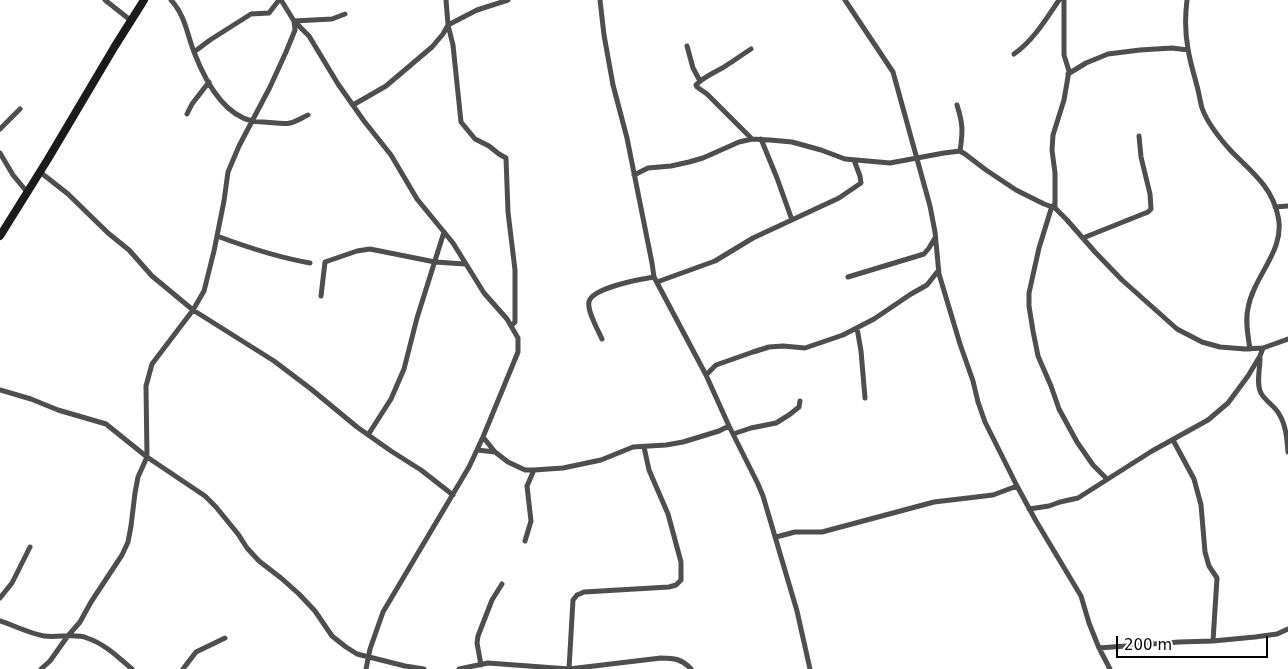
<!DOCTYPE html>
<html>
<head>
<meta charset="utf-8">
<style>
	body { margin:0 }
	#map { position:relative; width:1288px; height:669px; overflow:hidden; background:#fff; font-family:"DejaVu Sans",sans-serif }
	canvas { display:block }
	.scale { position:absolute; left:1116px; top:636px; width:152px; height:22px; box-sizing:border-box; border:2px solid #000; border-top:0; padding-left:6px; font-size:15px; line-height:18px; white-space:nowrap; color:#000; -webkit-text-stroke:4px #fff; paint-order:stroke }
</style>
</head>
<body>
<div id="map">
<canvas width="1288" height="669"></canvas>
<div class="scale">200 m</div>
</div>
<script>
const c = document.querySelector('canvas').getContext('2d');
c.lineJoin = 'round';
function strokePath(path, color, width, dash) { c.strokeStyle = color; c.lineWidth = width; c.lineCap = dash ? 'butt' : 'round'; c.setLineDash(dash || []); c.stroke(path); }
strokePath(new Path2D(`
	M105 0 129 19 130 21
	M171 0C185 15 187 34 194 52 204 78 222 114 252 121 255 122 260 122 263 122 271 122 283 125 290 123 296 122 303 117 308 115
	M281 0 294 21 309 36 338 84 364 121 391 155 417 199 453 243 484 293 507 319 518 338V352L483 437 469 467 383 612 370 649 366 669
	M446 0 448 25 453 45 461 122 475 139 489 146 499 154 506 158 508 212 515 270V322L511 326
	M600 0 604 35 613 85 627 138 652 263 654 277 706 375 729 426 758 484 763 496 797 611 810 669
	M845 0 893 72 930 206 935 232 939 274 960 344 973 381 978 402 985 422 1017 486 1036 521 1081 596 1089 623 1099 648 1110 669
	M1187 0C1185 16 1185 33 1188 49 1190 62 1194 74 1197 86 1199 93 1200 101 1202 108 1208 125 1221 140 1232 152 1252 172 1272 187 1278 216 1286 250 1254 275 1248 308 1245 321 1248 336 1250 349
	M687 46 693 68 700 81
	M751 49C743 54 735 60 727 65 717 72 704 76 696 85L697 87 707 94 752 139
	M194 52 210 40 251 14 269 13 279 0
	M1014 54C1033 41 1046 19 1059 0
	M1068 74 1086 63 1108 54 1140 50 1172 48 1188 50
	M353 105 386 86 432 47 443 34 448 25 477 10 508 0
	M957 105C963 124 963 131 960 151
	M187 114 192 104 209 82
	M0 129 20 109
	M761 139 777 178 792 220
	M0 153 13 175 27 192
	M40 172 68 194 108 233 129 250 152 276 193 310 274 361 311 389 357 427 391 451 421 470 453 495
	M634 175 648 168 671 166 689 162 703 158 739 142 752 139 770 140 792 142 821 150 845 159 890 163 944 153 960 151 965 154 986 170 1016 190 1044 204 1055 208 1067 220 1095 252 1122 280 1177 329 1202 342 1220 347 1245 349 1263 348 1288 339
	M1052 206 1039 248 1029 293V306L1033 331 1038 356 1051 386 1059 409 1077 442 1093 465 1107 479
	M1275 207 1288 206
	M1055 208V173L1052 150 1053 135 1064 100 1069 71 1064 55V0
	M217 236C249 248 276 257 310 263
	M1083 238 1148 212 1151 209 1150 194 1141 157 1139 136
	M848 277 924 254 929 248 935 238
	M657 282 715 261 753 238 839 198 861 183 860 176 854 160
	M321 296 325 262 357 251 370 249 435 262 465 264
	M857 328 861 351 865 398
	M602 339C598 330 587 311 589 302 591 288 641 279 654 277
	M1260 358C1260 369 1256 384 1261 393 1265 401 1275 406 1279 414 1286 425 1287 439 1288 452
	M706 375 716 365 753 352 769 347 783 346 805 348 843 335 874 319 911 294 927 285 938 271
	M0 390 31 399 58 410 106 424 147 457 205 496 216 507 238 534 247 548 259 561 281 578 299 594 315 611 332 636 346 647 357 654 405 666 424 669
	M733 434 751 428 776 423 789 415 799 407 800 401
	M368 435 391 399 404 369 417 318 444 232
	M483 437 495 452 508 462 525 470H534L563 468 601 460 633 447 666 445 683 442 719 431 729 426
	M1173 440 1194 479 1201 505 1205 552 1209 566 1217 578 1213 641
	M477 450 495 452
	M1029 509 1049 506 1060 502 1078 498 1152 451 1208 420 1228 403 1248 376 1260 356 1263 348
	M776 537 795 532H822L934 502 993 495 1017 486
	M525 541 531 521 527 486 534 470
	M0 598 12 583 30 547
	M0 621C13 625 31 634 44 636 58 638 75 633 87 638 105 644 118 657 132 669
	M1099 648 1179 642 1213 641 1255 637 1277 634 1288 629
	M481 665 477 643 478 636 492 600 502 584
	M41 669 50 661 67 637 80 622 91 602 122 555 128 542 131 526 135 493 138 477 147 457 146 386 152 364 193 310 204 291 214 251 224 201 228 172 239 146 270 87 286 52 295 30 294 21 332 19 345 14
	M183 669 196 652 225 638
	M459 669 488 663 569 669 661 658C674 658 682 659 691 669
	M569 669 573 600 577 595 584 592 669 587 676 585 681 580V562L668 514 649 470 644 447`), '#4e4e4e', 5);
strokePath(new Path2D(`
	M0 236 48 159 115 46 144 0`), '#1b1b1b', 8);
</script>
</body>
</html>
